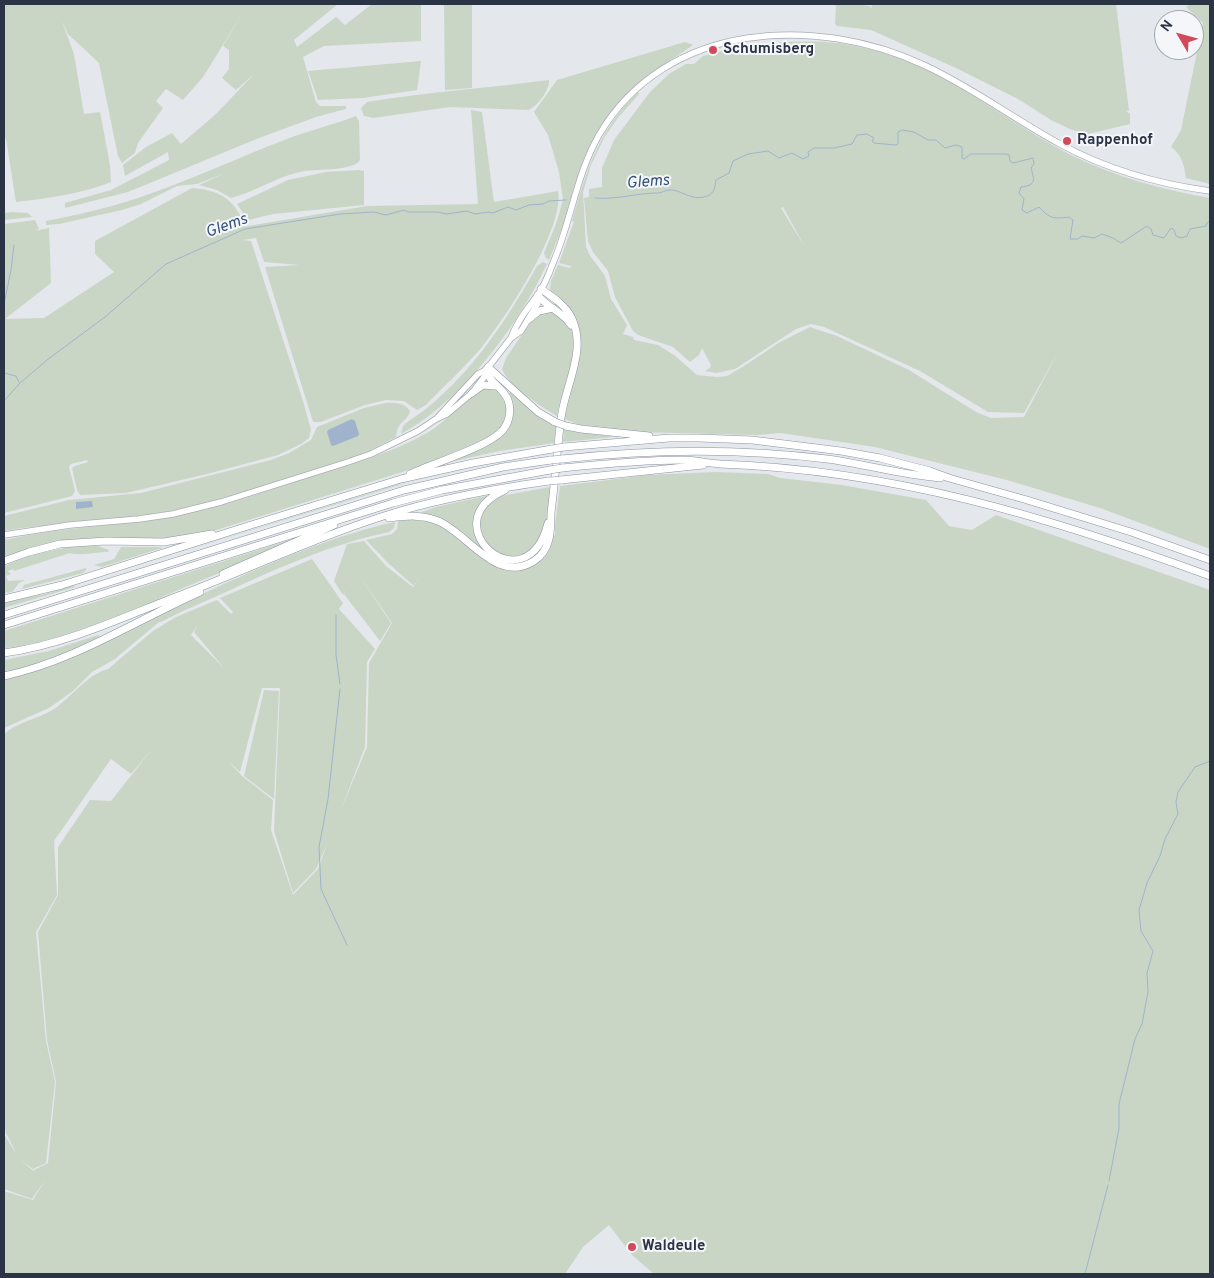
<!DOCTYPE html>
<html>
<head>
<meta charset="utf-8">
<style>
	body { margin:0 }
	#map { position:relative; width:1214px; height:1278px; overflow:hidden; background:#e4e7ec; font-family:Overpass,sans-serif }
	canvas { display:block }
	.frame { position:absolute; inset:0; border:5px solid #2b3445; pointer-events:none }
	.north { position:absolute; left:1154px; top:10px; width:50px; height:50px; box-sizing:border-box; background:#f4f6f9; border:1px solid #a4a8b1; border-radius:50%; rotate:307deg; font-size:14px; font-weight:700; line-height:20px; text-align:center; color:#2b3445 }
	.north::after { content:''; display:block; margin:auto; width:18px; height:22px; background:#d1495b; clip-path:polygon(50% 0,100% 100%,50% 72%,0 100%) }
</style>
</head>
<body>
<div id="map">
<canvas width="1214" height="1278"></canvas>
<div class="frame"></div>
<div class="north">N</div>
</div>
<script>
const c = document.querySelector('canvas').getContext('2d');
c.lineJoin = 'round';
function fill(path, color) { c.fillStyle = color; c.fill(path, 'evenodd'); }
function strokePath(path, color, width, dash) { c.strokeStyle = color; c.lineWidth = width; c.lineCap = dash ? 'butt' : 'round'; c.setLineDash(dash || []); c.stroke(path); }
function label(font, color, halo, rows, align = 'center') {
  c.font = font + ' Overpass,sans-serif'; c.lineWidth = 4; c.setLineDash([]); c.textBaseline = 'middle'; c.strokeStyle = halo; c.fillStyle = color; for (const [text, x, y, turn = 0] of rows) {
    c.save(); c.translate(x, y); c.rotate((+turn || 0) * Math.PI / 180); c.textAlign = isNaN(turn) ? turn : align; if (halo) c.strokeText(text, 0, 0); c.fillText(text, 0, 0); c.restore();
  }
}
fill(new Path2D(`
	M4 4H338L294 40 297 47 336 17 345 25 372 4H421V41L324 46 303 57 316 102 320 106H346V109L316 117 259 138 128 192 65 208V203L111 190 169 160 168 152 125 176 123 165 146 147 172 133 181 144 216 114 254 74 236 90 222 78 229 69V50L223 46 242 14 203 77 183 100 166 89 156 101 163 108 138 143 135 153 122 163 118 156 99 63 68 34 62 21 74 54 84 114 100 112 110 165 111 182C81 194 49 198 16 202L6 139 4 138Z
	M444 4H472V88L445 90Z
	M836 4H863V5L870 6 871 9 872 4H1116L1129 111 1125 110 1130 114V124L1088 134 1072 130 1051 120 1018 99 956 68 871 30 837 26 835 24Z
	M1190 4H1210V184L1186 178C1184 165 1182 155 1171 147L1181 130 1203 23 1186 7Z
	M685 42 693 45 640 81 614 108 600 127 583 160 565 221 549 260 546 258 544 253 556 224 563 200 559 172 548 135 534 112 557 80Z
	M780 42C795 42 810 41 825 42 858 44 893 54 923 68 976 93 1021 130 1073 156 1116 177 1164 190 1210 198V549L1100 508 1007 480 875 447 781 433 756 435 635 432 580 425 565 419C566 390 583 365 580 334L550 290 551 281 558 265 570 268 571 266 559 263 574 222 572 221C587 169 598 131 638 92L639 94 617 119 604 138 591 165 583 192 586 246 589 254 605 276 611 299 627 325 623 334 633 337 634 340 658 345 674 355 697 375 717 377 727 376 744 366 780 342 810 327 837 336 909 370 976 412 991 418 1024 417 1058 352 1024 413 988 412 920 371 824 327 811 324 796 329 735 369 716 373 705 371 710 368 711 365 702 348 699 355 690 362 673 347 638 335 633 331 615 297 608 271 593 252 588 241 584 198 589 197V189L602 187V168L614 140 650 92 669 74 686 64H694L703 56 722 51 788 47H779ZM783 207 805 247 781 208Z
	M421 61 417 90 363 98 318 100 308 71Z
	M549 80C550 90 537 107 528 110L450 107 373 118 364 116 361 108 367 102C427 92 489 88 549 80Z
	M471 110 482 112 494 202 558 191C565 228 506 317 482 347 465 367 444 386 426 405L417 410 404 401 386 400 365 405 321 422H313L265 267 299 265 264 262 256 238 243 240 251 241 303 401 311 430 309 438 301 444 278 455 207 474 126 493 80 495 77 490 72 468 75 466 88 462 87 460 71 464 69 467 75 491 72 496 4 513V224L35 220 39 229 35 231 49 228 51 283 5 319 44 318 114 272 95 254V241L192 188C220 190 234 199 245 225L242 227 367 206 478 204Z
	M356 116 359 121 360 160C354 171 317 169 305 171 279 175 257 191 231 198L217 190 199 185 223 174 197 184 177 186 141 204 122 210 59 224 46 225V221C77 215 108 208 138 198 189 181 237 158 287 139 310 130 333 125 356 116Z
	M359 170 364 171V205L273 214 248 220 237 204 288 180 326 172Z
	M12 212 28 213 32 217 4 220V213Z
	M543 262 547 264C518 326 462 401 401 434L403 426C410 419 420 414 427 408 474 370 508 318 537 266Z
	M553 311C558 316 565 321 570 327 583 345 560 393 557 416 543 408 507 385 502 369L506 358 534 317 538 314Z
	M482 388 497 389 503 396 507 409 504 423 495 434 474 445 412 469 210 532 176 539 95 540 4 560V540C64 527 127 524 188 513 232 504 275 488 319 474 356 462 392 453 427 433 447 421 463 401 482 388Z
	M510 392 536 415 556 426 554 443 500 451 445 463 505 430 508 395Z
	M385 403C395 402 405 403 410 411 407 423 398 419 396 437L367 452 343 461 222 499 187 508 148 515 22 528 4 531V516L69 500 141 493 271 460 289 453 311 440 317 427 364 408Z
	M564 429 614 437 563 442Z
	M551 453 481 465 416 480 151 561 396 485 507 459Z
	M715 472 768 474 780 478 842 485 926 500 949 526 972 530 996 515 1210 590V1274H654L632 1255 609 1225 583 1247 565 1274H4V1191L33 1200 45 1180 32 1199 4 1189V1134L17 1155 6 1133 4 1123V734C17 722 38 719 54 709 72 697 86 675 108 669L153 631 176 617 217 600 231 614 233 612 220 598 312 559 343 603 339 609 375 649 367 662 365 747 340 812 367 747 369 663 392 623 357 572 391 623 380 641 344 594 348 587 343 595 334 581 347 544 364 541 386 566 413 587 421 574 414 586 388 563 366 540 392 534 397 529 398 521 418 519 436 523 447 529 494 566 527 567 555 535V525L560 486 648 475ZM198 625 194 632 224 668 191 635ZM262 688H280L274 831 293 893 316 869 328 842 318 869 293 895 271 830 273 800 242 776 227 760 240 772ZM153 748 111 801 90 800 58 847V895L38 932 47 1040 56 1082 48 1163 34 1170 35 1172 19 1159 33 1169 46 1163 55 1082 46 1041 36 932 57 895 54 841 111 759 131 774Z
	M550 487 548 514 543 536 526 554 508 557 492 551 483 538 480 527V520L487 505 501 496Z
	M490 495C447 540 508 588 542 547 540 553 534 558 526 561 492 574 475 536 448 523 439 518 428 516 419 513L436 507Z
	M395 522 394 528 389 532C332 544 280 567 228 591 205 602 183 610 161 622H159L115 659 92 672 73 691 49 708 4 728V679L21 674C86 646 151 618 215 588 273 562 334 535 395 522Z
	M293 539 243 563 157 599 175 593C124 615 59 645 4 648V631Z
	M74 546H98L109 550 108 552C98 552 78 556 70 553L14 571 13 569 8 571 11 574 6 576 8 581 25 580 19 583 12 592 4 593V566L35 554Z
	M121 547H162V548L102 567 94 565 114 559Z
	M86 568V570L83 573 22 589 24 585Z
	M74 585 75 587 4 608V602L45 594Z
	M98 635 100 636C72 653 36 666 4 673V660L49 651Z
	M264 690 279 691 274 799 244 776Z`), '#c9d6c5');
fill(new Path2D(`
	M352 419 355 421 359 434 358 436 333 446 331 445 327 432 328 430Z
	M92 501 93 507 76 509V502Z`), '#9fb4cc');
strokePath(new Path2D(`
	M595 198C616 200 637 193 658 193 662 193 665 190 669 190 682 189 690 202 707 196 715 193 715 186 716 180L729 173 733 161 748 154 768 151 779 158 792 153 803 159 809 156 808 152 814 148H834L852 144 857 135 867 134 874 138 872 141 874 143 896 145 898 144V132L902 130 914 132 928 140H936L945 148 956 145 962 147V158L964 159 971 154H1006L1009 155 1010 161 1013 163 1033 158 1034 164 1031 168C1034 180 1037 185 1021 187L1019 193 1024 199 1022 210 1027 213 1039 207C1050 219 1054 219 1069 217L1073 220 1070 239H1078L1082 236 1094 238 1102 234 1113 238 1121 243 1147 226 1151 229 1153 235 1164 238 1171 228 1174 230 1176 236 1181 238 1187 236 1190 229 1206 226 1207 223 1210 221
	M4 304 11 270 14 245
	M4 373 16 376 19 382
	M4 401 20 383 47 360 105 317 166 264 245 229 340 214 374 212 386 215 404 210 408 212H438L446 214 467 211 475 214 489 212 493 213 508 207 516 210 529 205 543 204 549 201 566 200
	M336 615V655L340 684
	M340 689 328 799 319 847 321 889 347 945
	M1109 1181 1119 1128V1104L1135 1039 1142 1024 1148 992 1147 973 1153 951 1141 931 1139 910 1147 883 1160 856 1165 839 1178 814 1176 802 1178 792 1195 767 1210 761
	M1085 1274 1108 1185`), '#9fb4cc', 1);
const secondary = new Path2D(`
	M511 338C517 322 527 309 537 296 544 287 549 274 553 263 571 222 576 175 599 135 666 21 816 14 926 66 973 88 1014 119 1060 144 1106 169 1158 184 1210 191
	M438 417 478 374 486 370 511 338 521 331 538 303V295
	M4 535 70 525 139 519 173 514 221 502 348 462 371 454 418 431 436 419 447 414 472 393 485 376 486 370`);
const highway = new Path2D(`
	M538 295C547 308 562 311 571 325
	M529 319 539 311 553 308
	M488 367 538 412 555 422
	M472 393 483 385 495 386
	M566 426 581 429 649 436
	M564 447 669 438H699L752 440 841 451 880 458 930 471 949 478 1027 500 1131 532 1210 560
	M562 459C651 449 739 448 827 459 865 464 902 475 940 478
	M562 468C602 464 642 460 682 460 695 460 707 463 720 464 893 470 1049 517 1210 576
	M410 474C433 463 485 448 501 432 509 424 512 411 508 400 503 387 489 383 486 370
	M561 480 703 465
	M505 490C429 524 527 608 548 523
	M389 518C406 516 422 514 438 521 469 534 496 585 534 561 551 550 551 531 551 513 555 481 557 449 561 418 565 386 586 353 573 321 568 307 553 297 541 289
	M4 561 29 552 60 544 106 541 164 542 212 534
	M223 574 334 525
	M4 599 62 585 251 525 401 479 473 463 552 449
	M4 615 404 490 503 467 551 460
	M4 625 393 503 442 490 550 470
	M4 653C70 644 129 614 191 591 260 564 329 532 400 511 449 497 499 488 549 481
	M4 676C74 661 135 621 200 592`);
strokePath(secondary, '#a9aeb7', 7);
strokePath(highway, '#8b94a3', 8);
strokePath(secondary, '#fff', 5.5);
strokePath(highway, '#fff', 7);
const highwayBridge = new Path2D(`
	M555 422 566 426
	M552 449 564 447
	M551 460 562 459
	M550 470 562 468
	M549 481 561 480`);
strokePath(highwayBridge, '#8b94a3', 8, []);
strokePath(highwayBridge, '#fff', 7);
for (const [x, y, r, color] of [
	[713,50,5,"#d1495b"],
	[1067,141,5,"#d1495b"],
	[632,1247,5,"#d1495b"]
]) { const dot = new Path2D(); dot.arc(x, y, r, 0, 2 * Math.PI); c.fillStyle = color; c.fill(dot); strokePath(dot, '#f4f6f9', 2); }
label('bold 15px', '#2b3445', '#f4f6f9', [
	["Schumisberg",723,50],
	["Rappenhof",1077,141],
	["Waldeule",642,1247]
], 'left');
label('italic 16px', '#34527a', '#f4f6f9', [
	["Glems",648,183,-4],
	["Glems",227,227,-20]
]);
</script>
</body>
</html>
